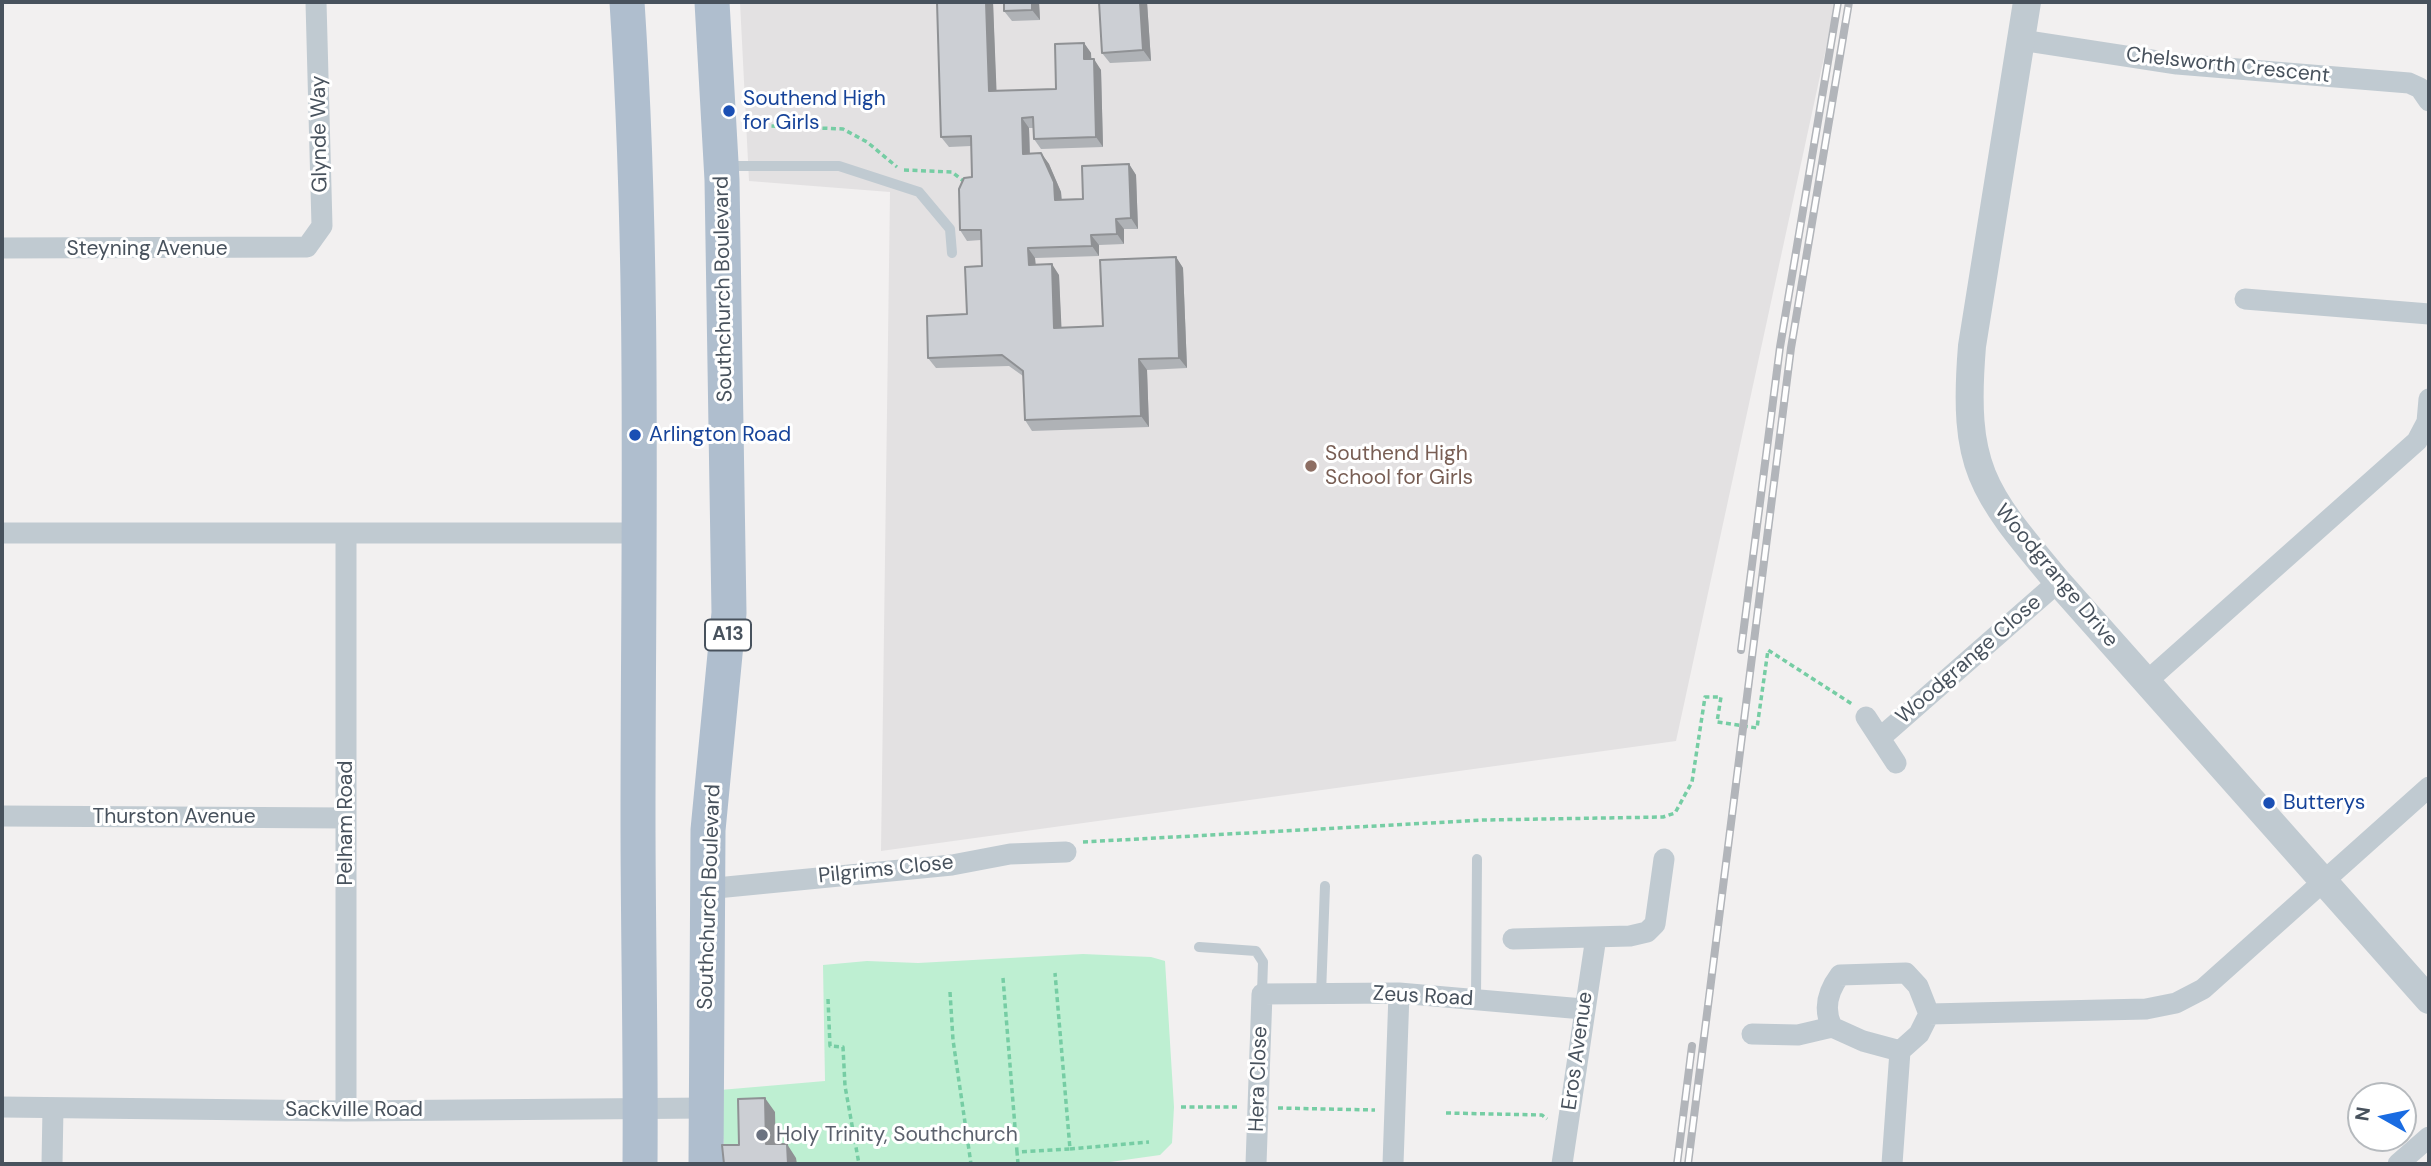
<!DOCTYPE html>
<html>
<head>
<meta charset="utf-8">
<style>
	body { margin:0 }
	#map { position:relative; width:2431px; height:1166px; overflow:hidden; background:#f2f0f0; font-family:"DM Sans",sans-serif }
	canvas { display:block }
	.frame { position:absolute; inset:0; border:4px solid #48525d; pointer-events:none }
	.north { position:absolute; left:2347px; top:1082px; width:70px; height:70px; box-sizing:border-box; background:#fff; border:2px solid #b6babe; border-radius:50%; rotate:279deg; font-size:19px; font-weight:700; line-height:28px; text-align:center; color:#48525d }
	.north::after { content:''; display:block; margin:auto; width:24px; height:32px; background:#1a6ce2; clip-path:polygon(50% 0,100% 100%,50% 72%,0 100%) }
</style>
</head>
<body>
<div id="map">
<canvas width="2431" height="1166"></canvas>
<div class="frame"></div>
<div class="north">N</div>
</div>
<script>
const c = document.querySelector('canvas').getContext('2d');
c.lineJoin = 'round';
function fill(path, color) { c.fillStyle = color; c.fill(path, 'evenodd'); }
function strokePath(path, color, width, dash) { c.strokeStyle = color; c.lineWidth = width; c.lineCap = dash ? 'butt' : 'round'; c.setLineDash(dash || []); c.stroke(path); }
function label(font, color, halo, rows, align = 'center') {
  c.font = font + ' "DM Sans",sans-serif'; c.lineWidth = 6; c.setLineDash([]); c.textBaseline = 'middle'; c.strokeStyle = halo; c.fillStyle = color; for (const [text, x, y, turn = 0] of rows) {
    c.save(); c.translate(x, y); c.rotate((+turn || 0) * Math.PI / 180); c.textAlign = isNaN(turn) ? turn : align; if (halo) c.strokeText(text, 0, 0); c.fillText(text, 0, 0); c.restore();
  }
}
fill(new Path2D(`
	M740 2H1836L1676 741 881 851 890 192 749 181Z`), '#e3e1e2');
fill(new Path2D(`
	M1083 954 1151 957 1165 961 1174 1107 1172 1143 1160 1155 1096 1164H725L720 1090 825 1081 823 965 867 961 918 963Z`), '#beefd2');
strokePath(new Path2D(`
	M746 125 843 129 867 142 897 167
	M904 170 952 172 966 183
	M1083 842 1484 820 1663 817 1675 813 1692 782 1705 697H1721L1717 722 1757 728 1768 650 1852 704
	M1003 978 1017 1152
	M950 992 953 1040 971 1164
	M828 999 830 1046 843 1047 845 1086 859 1164
	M1181 1107H1239
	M1278 1108 1375 1110
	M1446 1113 1542 1115 1547 1119
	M1070 1149 1149 1142
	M1018 1164 1017 1152 1070 1149 1055 973`), '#76cda4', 3.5, [5, 3.5]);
strokePath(new Path2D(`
	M728 166H839L919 192 950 229 952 253
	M1199 947 1256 951 1263 962 1262 994
	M1321 994 1325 886
	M1476 1000 1477 859`), '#c0cad1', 10);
strokePath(new Path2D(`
	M2021 40 2177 64 2409 83 2420 88 2429 101
	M2 248 307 247 322 226 316 2
	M2245 299 2429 314
	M2 533H641
	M346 534V1111
	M2146 682 2417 441 2427 422 2429 399
	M1866 717 1896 763
	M1880 738 2058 582
	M2 816 346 818
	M706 889 952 865 1010 854 1066 852
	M1513 939 1630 936 1647 932 1655 924 1664 859
	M1752 1034 1798 1035 1832 1027
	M1900 1051 1863 1041 1832 1027C1823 1009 1828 991 1840 975L1906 973 1918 986 1929 1014
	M2 1107 346 1111 706 1108
	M52 1164 53 1108
	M1256 1164 1262 994 1399 993 1583 1009
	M1393 1164 1399 993
	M1562 1164 1596 937
	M1892 1164 1900 1051 1919 1034 1929 1014 2146 1009 2176 1003 2203 989 2429 787
	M2398 1164 2429 1137`), '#c0cad1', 21);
strokePath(new Path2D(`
	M2027 2 1972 346C1962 469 1982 491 2058 582L2429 1000`), '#c0cad1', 28);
strokePath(new Path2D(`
	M627 2C645 274 638 547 638 820 638 934 641 1049 640 1164
	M706 1164 708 830 729 613 722 180 712 2`), '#afbece', 35);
const rail = new Path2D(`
	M1741 650 1780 347 1838 2
	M1677 1164 1692 1046
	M1688 1164 1791 348 1849 2`);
strokePath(rail, '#b2b5ba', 8);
strokePath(rail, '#fff', 5, [16]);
fill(new Path2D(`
	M993 2 996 91 1056 89 1084 43 1091 53V59L1101 70 1103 147 1041 149 1034 139V128H1029L1030 153H1041L1049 164 1061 192 1062 200 1083 199 1129 164 1136 175 1138 229H1124V244L1099 245V256L1035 258 1036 265 1059 275 1061 328 1103 326 1176 257 1183 268 1187 368 1147 370 1149 427 1032 431 1025 420 1023 376 1009 366 936 368 928 358 967 314 982 266 981 240 967 241 960 230 972 177 971 146 949 147 941 137Z
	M1004 2H1039L1040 20 1012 21 1004 11Z
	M1147 2 1151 61 1110 63 1102 53Z`), '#afb2b6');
fill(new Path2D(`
	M986 2H993L997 102 989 91Z
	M1032 2H1039L1040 20 1032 10Z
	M1140 2H1147L1151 61 1143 50Z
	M1084 43 1091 53 1092 70 1084 59Z
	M1094 59 1101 70 1103 147 1096 137Z
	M1022 118 1029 128 1030 164 1023 154Z
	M1041 153 1049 164 1061 192 1062 211 1055 200Z
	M1129 164 1136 175 1138 229 1131 218Z
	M1116 219 1124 229V244L1117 234Z
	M1091 235 1099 245V256L1092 246Z
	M1028 248 1035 258 1036 276 1029 265Z
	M1176 257 1183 268 1187 368 1179 358Z
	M1052 264 1059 275 1062 338 1054 328Z
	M1139 359 1147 370 1149 427 1141 416Z
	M765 1098 775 1112 776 1158 766 1144Z
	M787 1144 796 1158 797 1164H788Z`), '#8f9194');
const building = new Path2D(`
	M937 2H986L989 91 1056 89 1055 44 1084 43V59H1094L1096 137 1034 139 1033 117 1022 118 1023 154 1041 153 1054 182 1055 200 1083 199 1082 166 1129 164 1131 218 1116 219 1117 234 1091 235 1092 246 1028 248 1029 265 1052 264 1054 328 1103 326 1100 260 1176 257 1179 358 1139 359 1141 416 1025 420 1023 371 1002 355 928 358 927 316 967 314 965 267 982 266 981 230H960L959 189 964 178 972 177 971 136 941 137Z
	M1004 2H1032V10L1004 11Z
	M1099 2H1140L1143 50 1102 53Z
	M765 1098 766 1144H787L788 1164H724L722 1145H739L738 1099Z`);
fill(building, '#cccfd4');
strokePath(building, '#8f9194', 2);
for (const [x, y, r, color] of [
	[729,111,7,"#1a4fb4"],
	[635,435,7,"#1a4fb4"],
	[1311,466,7,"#8d6e63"],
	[2269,803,7,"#1a4fb4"],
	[762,1135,7,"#6b7280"]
]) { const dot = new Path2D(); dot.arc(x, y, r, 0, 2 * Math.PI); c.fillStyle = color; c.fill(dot); strokePath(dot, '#fff', 2.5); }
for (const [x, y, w] of [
	[728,635,46]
]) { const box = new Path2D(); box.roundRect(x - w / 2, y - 15.5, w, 31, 5); c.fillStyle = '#fff'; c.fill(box); strokePath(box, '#48525d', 2); }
label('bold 19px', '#48525d', null, [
	["A13",728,635]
]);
label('21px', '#48525d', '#fff', [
	["Chelsworth Crescent",2228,66,6],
	["Glynde Way",320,134,-91],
	["Steyning Avenue",147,249],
	["Southchurch Boulevard",724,289,-91],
	["Woodgrange Drive",2056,576,50],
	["Woodgrange Close",1969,660,-41],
	["Thurston Avenue",174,817],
	["Pelham Road",346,823,-90],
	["Pilgrims Close",886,870,-6],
	["Southchurch Boulevard",710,897,-88],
	["Zeus Road",1423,997,3],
	["Eros Avenue",1578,1051,-82],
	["Hera Close",1259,1079,-88],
	["Sackville Road",354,1110]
]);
label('21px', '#164399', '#fff', [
	["Southend High",743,99],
	["for Girls",743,123],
	["Arlington Road",649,435],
	["Butterys",2283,803]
], 'left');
label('21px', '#785e54', '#fff', [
	["Southend High",1325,454],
	["School for Girls",1325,478]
], 'left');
label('21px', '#5b616d', '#fff', [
	["Holy Trinity, Southchurch",776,1135]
], 'left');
</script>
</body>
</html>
